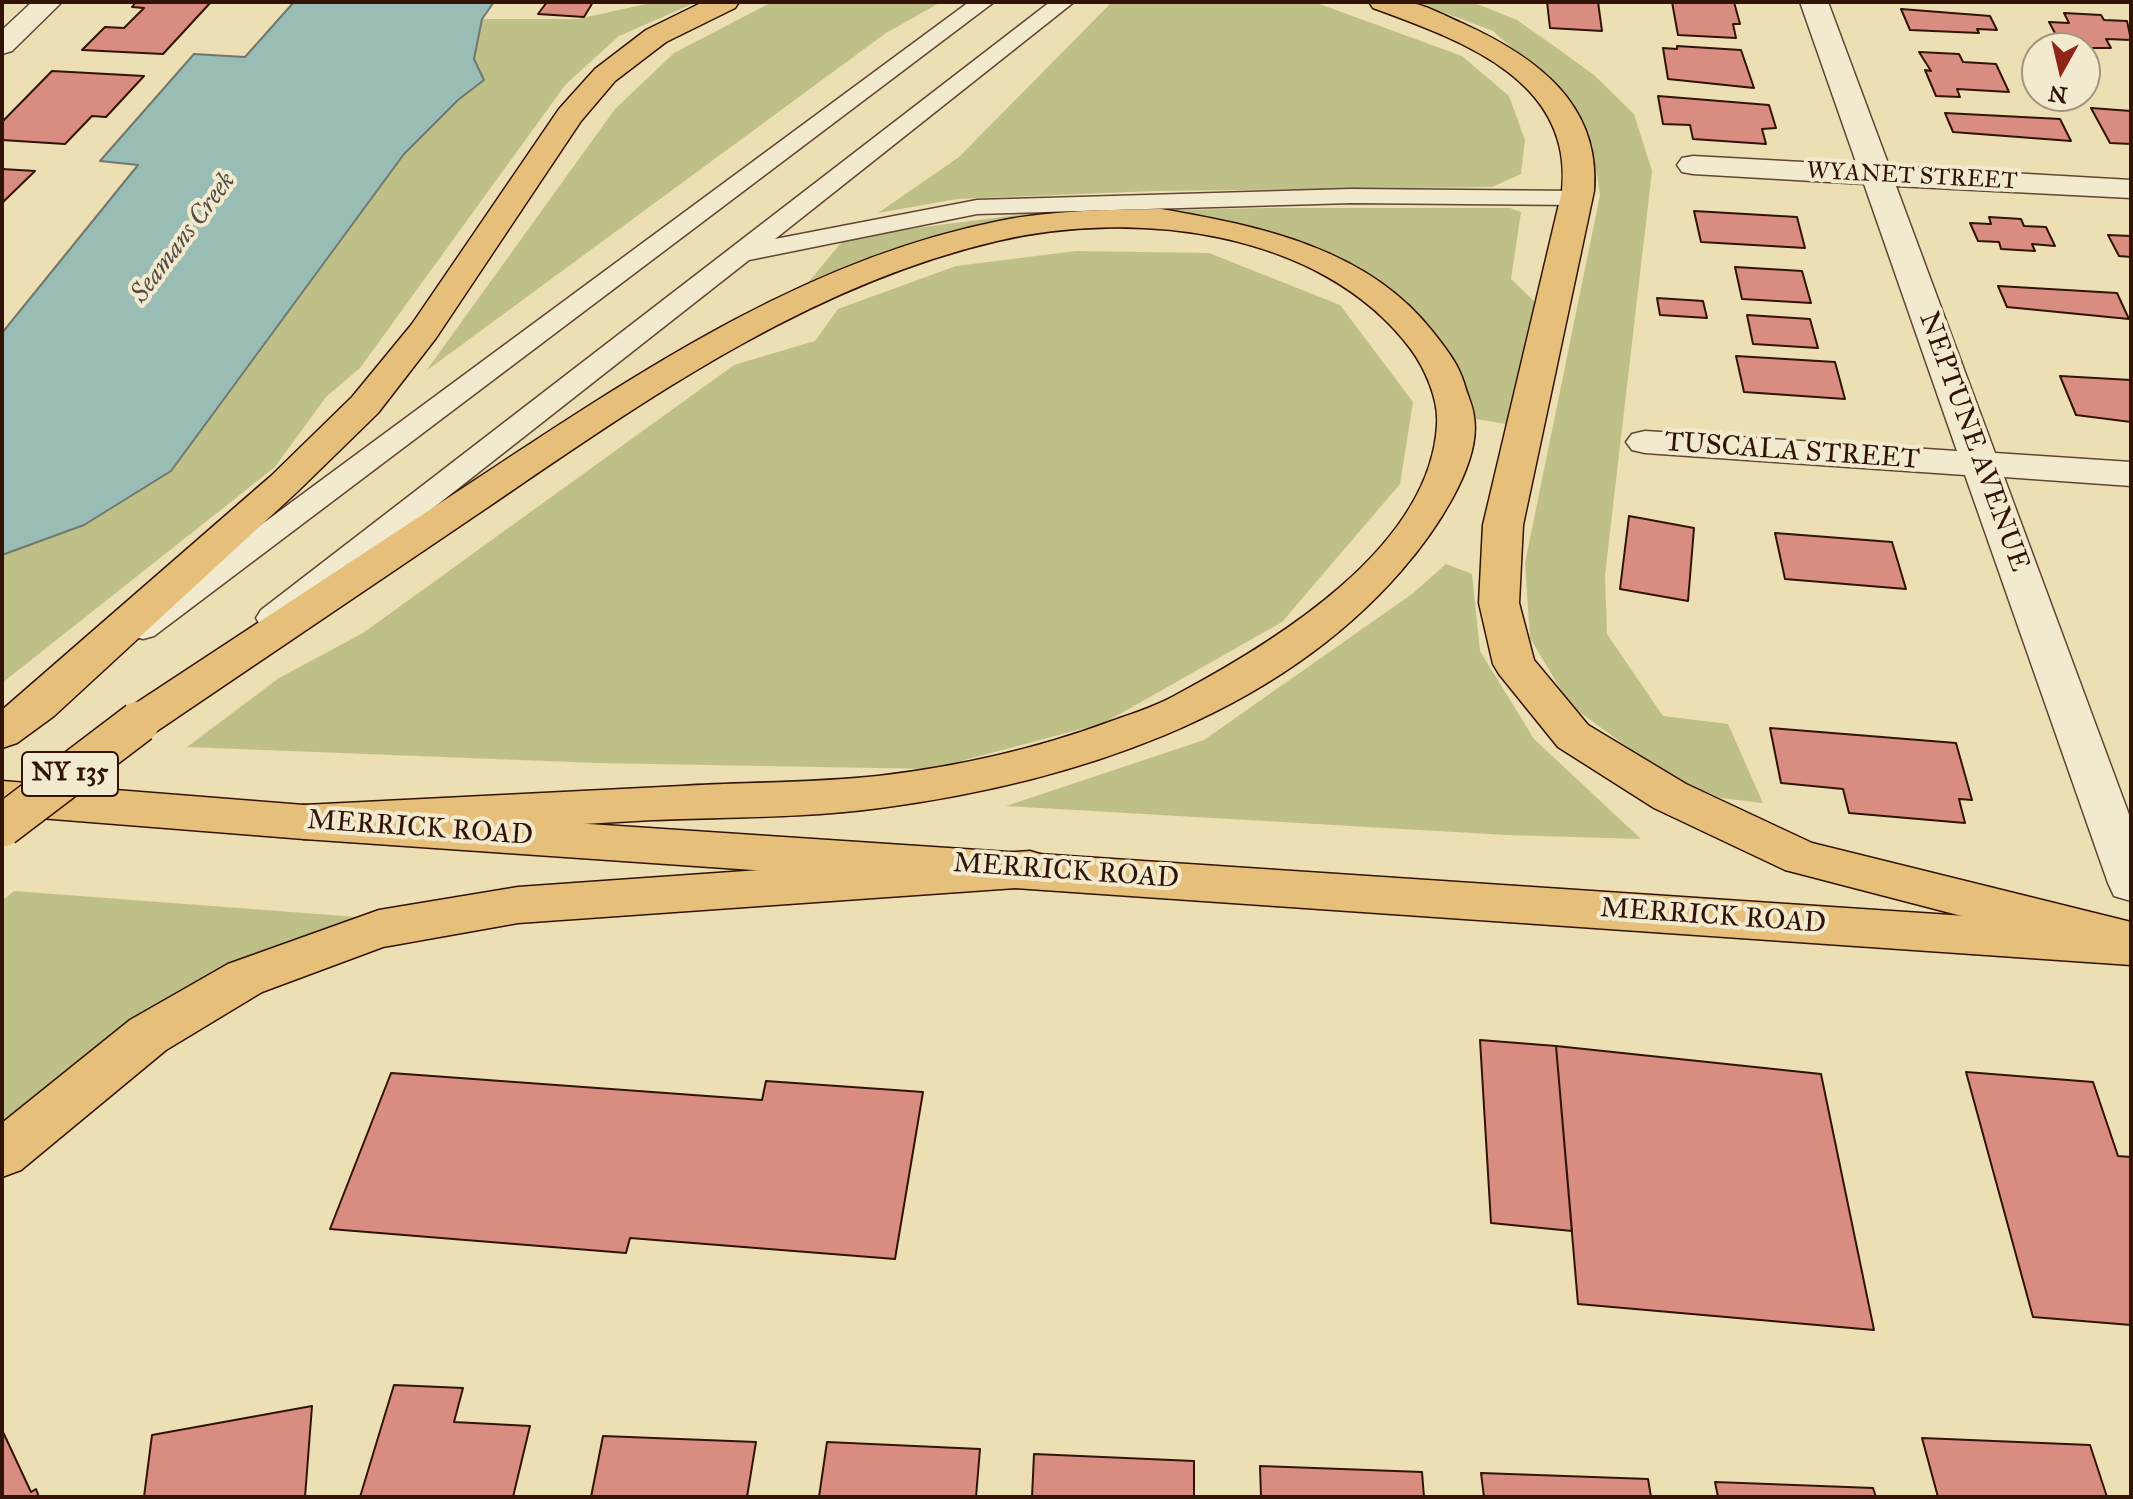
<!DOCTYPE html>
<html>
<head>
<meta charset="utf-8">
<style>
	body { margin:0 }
	#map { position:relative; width:2133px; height:1499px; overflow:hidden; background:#ebdfb3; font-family:"IM FELL Great Primer",serif }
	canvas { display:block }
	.frame { position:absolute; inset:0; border:4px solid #321307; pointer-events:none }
	.north { position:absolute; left:2021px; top:32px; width:80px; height:80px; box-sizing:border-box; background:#f2eace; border:2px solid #a5947e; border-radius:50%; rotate:188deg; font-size:22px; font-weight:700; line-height:32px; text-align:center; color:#321307 }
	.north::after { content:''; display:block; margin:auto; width:28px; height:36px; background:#8f2418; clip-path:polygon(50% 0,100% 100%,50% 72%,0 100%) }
</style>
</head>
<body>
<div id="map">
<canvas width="2133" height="1499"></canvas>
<div class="frame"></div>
<div class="north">N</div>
</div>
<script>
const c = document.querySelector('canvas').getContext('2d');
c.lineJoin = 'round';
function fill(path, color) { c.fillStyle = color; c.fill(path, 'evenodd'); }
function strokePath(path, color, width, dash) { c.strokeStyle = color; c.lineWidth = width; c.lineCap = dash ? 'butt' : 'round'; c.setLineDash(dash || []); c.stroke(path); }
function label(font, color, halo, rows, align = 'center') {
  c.font = font + ' "IM FELL Great Primer",serif'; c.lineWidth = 8; c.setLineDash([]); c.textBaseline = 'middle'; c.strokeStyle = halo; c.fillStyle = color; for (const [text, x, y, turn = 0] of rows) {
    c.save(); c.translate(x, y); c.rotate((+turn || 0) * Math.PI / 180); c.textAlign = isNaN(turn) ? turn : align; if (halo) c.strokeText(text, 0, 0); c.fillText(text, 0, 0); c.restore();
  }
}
fill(new Path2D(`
	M655 2H697L619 36 566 84 360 368 326 397 275 467 2 683V555L84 525 171 471 404 154 459 100 484 80 474 60 482 19H578Z
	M772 2H941L886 33 426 371 615 109 674 53Z
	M1112 2H1314L1462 56 1509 96 1525 140 1521 174 1492 187 1155 191 957 199 878 213 959 157Z
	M1416 2H1472L1517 20 1561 51 1594 75 1634 114 1652 171 1605 575 1607 634 1663 716 1728 724 1763 803 1721 798 1664 774 1570 705 1530 638 1525 563 1600 195 1592 144 1553 85 1493 31Z
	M1265 208H1510L1521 212 1511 279 1537 304 1506 424 1470 418 1461 374 1412 307 1312 247 1183 216 948 235 806 285 846 237 1025 214Z
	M1076 251 1209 253 1340 305 1413 402 1400 484 1282 622 1104 723 931 769 597 763 187 747 279 678 363 633 734 365 815 341 838 309 956 266Z
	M1446 564 1472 574 1480 651 1534 739 1641 839 1506 835 1006 806 1204 740 1412 594Z
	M14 891 357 917 350 933 247 961 162 1001 2 1133V901Z`), '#bfc088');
const water = new Path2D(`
	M294 2H494L482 19 474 59 484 80 458 100 404 154 171 471 84 525 2 555V333L138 165 100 161 194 54 245 57Z`);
fill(water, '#99bcb4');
strokePath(water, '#70786f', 2);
const building = new Path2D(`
	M136 2H211L163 54 82 50 105 27 124 28 144 8 132 7Z
	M547 2H593L584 17 538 14Z
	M1547 2H1598L1602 31 1550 28Z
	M1672 2H1734L1740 24H1733L1736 38 1678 35Z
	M1901 9 1990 16 1997 30 1977 29 1979 33 1910 30Z
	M2064 13 2101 15 2104 20 2127 21 2131 40 2106 39 2111 48H2063L2049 22 2069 23Z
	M1677 46 1741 50 1754 88 1668 79 1663 48 1677 49Z
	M1919 52 1959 54 1963 62 1996 64 2009 92 1957 89 1960 97 1936 96 1925 70 1931 71Z
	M52 71 144 76 106 117 92 116 65 144 2 140V122Z
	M1658 96 1769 105 1776 128 1762 129 1766 144 1693 139 1690 125 1663 124Z
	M2091 108 2131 111V144L2110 143Z
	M1945 113 2060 119 2071 141 1953 132Z
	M2 169 35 171 2 203Z
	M1694 211 1797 217 1805 248 1701 242Z
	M1989 217 2021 219 2024 226 2046 227 2055 246 2032 244 2035 251 2001 249 1999 242 1978 241 1970 223 1991 224Z
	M2108 235 2131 236V257L2119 256Z
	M1735 267 1802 271 1811 303 1742 299Z
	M1998 286 2117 293 2129 319 2007 307Z
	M1657 298 1703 301 1707 318 1660 315Z
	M1747 315 1810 319 1818 348 1753 344Z
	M1736 356 1835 362 1845 399 1744 392Z
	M2060 376 2131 380V422L2076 415Z
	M1629 516 1694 528 1688 601 1620 589Z
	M1775 533 1892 542 1906 589 1785 579Z
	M1770 728 1956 743 1972 800 1959 799 1965 823 1849 813 1843 789 1781 783Z
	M1480 1040 1556 1046 1572 1231 1491 1223Z
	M1556 1046 1821 1074 1874 1330 1578 1304Z
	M1966 1072 2093 1082 2118 1156 2131 1157V1325L2033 1317Z
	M391 1073 762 1100 766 1081 923 1092 895 1259 630 1238 626 1253 330 1229Z
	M394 1385 463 1388 454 1422 530 1426 513 1497H360Z
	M312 1406 305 1497H144L152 1435Z
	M3 1432 31 1492 36 1489 39 1497H2Z
	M603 1436 756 1442 747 1497H591Z
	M1922 1438 2090 1445 2107 1497H1938Z
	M827 1442 980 1449 976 1497H819Z
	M1034 1454 1194 1461V1497H1032Z
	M1260 1466 1422 1472 1424 1497H1261Z
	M1481 1473 1648 1479 1651 1497H1484Z
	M1715 1482 1873 1488 1876 1497H1718Z`);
fill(building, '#d98d81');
strokePath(building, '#321307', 2);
const lane = new Path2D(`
	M969 2H994L154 636 143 639 132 636 127 628 132 620Z
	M1050 2H1074L775 239 977 200 1351 189 1577 191 1589 198 1577 205 1351 203 977 214 749 260 283 626 272 629 261 626 256 618 261 610Z`);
const street = new Path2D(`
	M32 2H62L12 51 2 54V30Z
	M1800 2H1828L1889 166 2131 180V198L1896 186 1995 453 2131 462V486L2004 477 2131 820V901L2114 896 2108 883 1965 475 1645 453 1632 450 1626 442 1632 434 1645 431 1957 451 1864 184 1693 174 1682 172 1677 165 1682 158 1693 156 1857 165Z`);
const primary = new Path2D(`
	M2 781 304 805 2131 927V965L304 839 2 815Z`);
const highway = new Path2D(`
	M703 2H739L735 8 666 42 615 81 581 121 436 338 378 413 297 492 54 716 17 743 2 748V710L271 476 352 397 412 324 559 109 595 69 646 30Z
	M1369 2C1381 2 1394 1 1406 2 1425 4 1447 17 1464 24 1536 57 1601 104 1594 191L1523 525 1519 603 1534 660 1588 725 1686 784 1812 843 2131 922V960L1785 870 1654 808 1558 747 1499 674 1493 664 1479 603 1483 525 1562 191C1574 79 1460 40 1373 8Z
	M1161 209C1259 226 1368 248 1433 332 1446 349 1458 363 1464 383 1467 394 1473 406 1474 417 1482 465 1432 536 1401 571 1272 719 1069 783 880 808 806 818 728 817 653 820 537 827 420 833 304 839L288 834 281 822 288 810 304 805C430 799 556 792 682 786 747 782 813 783 878 776 956 767 1036 749 1109 722 1131 714 1154 707 1174 696 1272 644 1430 549 1437 425 1439 400 1425 368 1410 348 1320 229 1133 209 997 241 809 285 648 398 491 505 379 581 266 657 154 733L139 737 124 733 117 722 124 711C240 635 356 558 472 482 635 375 803 260 999 221 1052 210 1107 210 1161 209Z
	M1030 851 1046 856 1053 869 1046 882 1030 887 518 923 383 947 262 992 166 1050 21 1170 2 1177V1123L130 1020 228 964 379 910 518 887Z`);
strokePath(lane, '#604632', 3);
strokePath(street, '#604632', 3);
strokePath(primary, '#321307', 3);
strokePath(highway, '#321307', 3);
fill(lane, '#f2eace');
fill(street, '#f2eace');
fill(primary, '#e6c07a');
fill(highway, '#e6c07a');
const highwayBridge = new Path2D(`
	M2 826 139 722`);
strokePath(highwayBridge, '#321307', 44, []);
strokePath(highwayBridge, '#e6c07a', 41);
label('24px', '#321307', '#f2eace', [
	["WYANET STREET",1912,177,3]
]);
label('italic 26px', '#564e44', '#f2eace', [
	["Seamans Creek",184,238,-53]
]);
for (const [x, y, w] of [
	[70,774,96]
]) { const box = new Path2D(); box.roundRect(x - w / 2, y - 22, w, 44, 6); c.fillStyle = '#f2eace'; c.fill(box); strokePath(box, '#321307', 2); }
label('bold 26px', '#321307', null, [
	["NY 135",70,774]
]);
label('28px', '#321307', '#f2eace', [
	["NEPTUNE AVENUE",1973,442,70],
	["TUSCALA STREET",1792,452,4],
	["MERRICK ROAD",420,829,4],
	["MERRICK ROAD",1066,872,4],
	["MERRICK ROAD",1713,917,4]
]);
</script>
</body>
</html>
